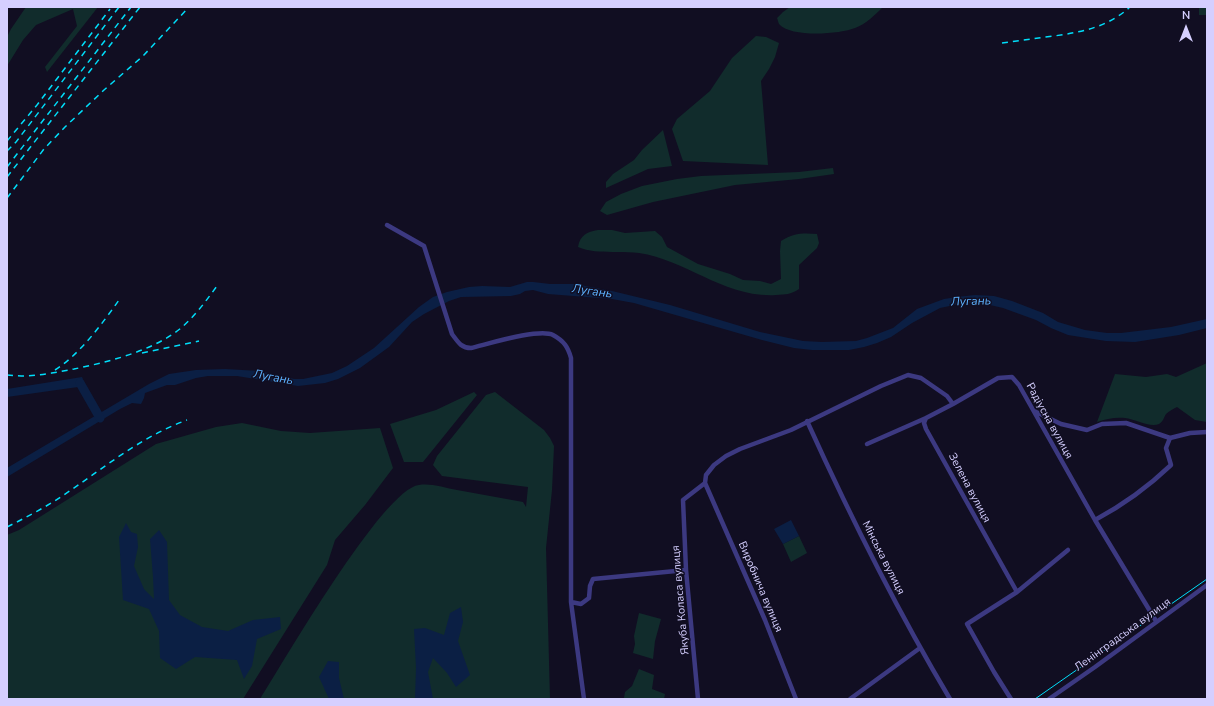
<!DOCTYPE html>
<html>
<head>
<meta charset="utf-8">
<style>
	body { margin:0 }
	#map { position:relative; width:1214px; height:706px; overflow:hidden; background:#110e22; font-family:"Nunito Sans",sans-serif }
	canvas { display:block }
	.frame { position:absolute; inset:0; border:8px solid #d5cfff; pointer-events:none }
	.north { position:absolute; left:1166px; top:8px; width:40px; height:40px; -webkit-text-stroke:3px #110e22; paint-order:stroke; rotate:0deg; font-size:11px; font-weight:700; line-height:16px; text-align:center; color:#d5cfff }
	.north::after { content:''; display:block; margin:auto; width:14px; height:18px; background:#d5cfff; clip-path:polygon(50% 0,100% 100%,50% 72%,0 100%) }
</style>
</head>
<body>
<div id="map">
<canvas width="1214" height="706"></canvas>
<div class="frame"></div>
<div class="north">N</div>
</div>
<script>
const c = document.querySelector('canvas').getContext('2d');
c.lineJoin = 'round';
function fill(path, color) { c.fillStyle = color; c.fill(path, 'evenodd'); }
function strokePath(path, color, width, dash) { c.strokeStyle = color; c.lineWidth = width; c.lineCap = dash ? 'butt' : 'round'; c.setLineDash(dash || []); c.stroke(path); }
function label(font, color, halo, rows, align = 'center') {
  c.font = font + ' "Nunito Sans",sans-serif'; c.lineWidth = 3; c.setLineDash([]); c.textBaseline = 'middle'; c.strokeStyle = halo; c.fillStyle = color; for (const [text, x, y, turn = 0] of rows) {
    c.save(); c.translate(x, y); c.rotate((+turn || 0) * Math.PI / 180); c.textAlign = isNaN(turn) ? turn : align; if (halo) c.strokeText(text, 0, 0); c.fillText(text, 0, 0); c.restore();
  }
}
fill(new Path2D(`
	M26 7H98L47 72 45 67 77 26 73 9 36 25 23 40 7 66V37L11 29Z
	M790 7H883C875 15 866 24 855 28 840 34 791 38 779 24 778 22 778 20 777 18L783 12Z
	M1199 7H1207V15H1199Z
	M756 36 766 37 779 43 775 57 769 69 761 81 768 165 683 161 672 129 677 119 710 91 732 58Z
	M663 130 672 166 648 169 606 188V182L613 174 634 160 642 150Z
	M833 168 834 174 799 179 735 185 653 202 607 215 600 211 606 202 621 194 642 186 677 179 701 176 799 172Z
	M598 230H612L625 233 655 231 662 237 667 247 698 264 730 274 743 280 760 281 771 284 781 279 780 251 781 241C794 233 802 233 817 234L819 243 817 248 799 265V289C790 295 786 294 776 295 724 298 687 260 639 253 618 250 597 255 578 247 580 235 587 232 598 230Z
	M1207 363V422L1195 420 1177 407C1173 409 1169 411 1166 414 1164 417 1163 422 1159 424 1150 428 1135 419 1125 418 1115 417 1106 419 1097 422L1115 374 1146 377 1167 374 1176 377Z
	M474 392 477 395 423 462H404L390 424 436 410Z
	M495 392 544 430 550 438 554 446 552 490 546 548 550 699H260C283 663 383 489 419 485 431 483 445 488 457 490 479 494 501 498 523 502L526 507 528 487 442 476 433 465 437 456 486 395Z
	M242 423 281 431 310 433 380 428 393 468 365 505 335 540 327 565 243 699H7V535L19 530 156 444 216 427Z
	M799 536 807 553 791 562 783 544Z
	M639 613 661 619 655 641 653 659 633 653 635 644 634 636Z
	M639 669 654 675 652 689 665 694 664 699H627L624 698 625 692 632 686Z`), '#112c2c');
fill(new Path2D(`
	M527 282H533L550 284H575L612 291 670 305 760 332 803 341 822 342 856 341 867 338 893 328 917 309 944 299 957 297 975 295 994 296 1012 301 1043 313 1058 322 1085 330 1107 333H1121L1171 327 1207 319V328L1179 335 1135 342 1106 341 1068 335 1051 328 1036 320 1003 308 990 305 972 303 959 304 940 308 912 323 891 337 877 343 864 347 849 350H812L794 348 762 340 634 303 612 299 548 294 533 290 525 291 520 294 511 296 461 297 449 301 424 314 412 322 389 347 360 368 338 379 325 383 298 386 237 376H208L196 378 175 385H167L145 393 144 398 141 404 132 403 120 409 7 477V468L149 384 169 374 196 370 225 369 260 371 294 379H303L332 373 347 366 374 348 419 307 433 297 447 292 469 287 482 286 510 287Z
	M82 377 88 391 83 396 78 387 7 397V389Z
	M791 520 799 536 783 544 774 529Z
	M126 523 131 532 137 534 138 547 134 566 144 589 154 599 153 577 150 539 159 530 167 542 169 600 180 615 202 627 228 631 253 620 280 617 281 629 257 639 252 666 244 679 237 660 195 657 176 669 160 658 159 631 149 609 123 600 119 537Z
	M461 607 463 622 458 641 470 675 456 687 447 673 433 658 428 672 433 699H415L416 668 414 629 425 628 444 635 450 613Z
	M328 661 339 662V678L344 699H329L319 677Z`), '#0b1f44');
strokePath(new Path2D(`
	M80 383 100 418`), '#0b1f44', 9);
strokePath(new Path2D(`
	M387 225 424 246 452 334C458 342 461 348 471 348 488 344 539 328 553 335 564 341 568 347 571 358V602L584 699
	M953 404 926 418 924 423 926 429 1017 592 967 624 994 672 1011 699
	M1034 411 1061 424 1087 430 1102 424 1126 423 1170 438 1190 433 1207 432
	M807 421C850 516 897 610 950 699
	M867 444 926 418
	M705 483 765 620 796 699
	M1095 520C1123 505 1148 487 1171 465L1166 448 1170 438
	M1017 592 1068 550
	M571 602 581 604 589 598 590 586 593 579 686 570
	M698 699 686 570 683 500 705 483 706 475 714 465 726 456 740 449 791 430 881 386 908 375 921 378 947 396 953 404 998 378 1012 377 1019 385 1095 520 1156 621
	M850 699 920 648
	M1049 699 1095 667 1207 585`), '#3c3981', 4.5);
strokePath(new Path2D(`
	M1035 699 1207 579`), '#00defa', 1);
strokePath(new Path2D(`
	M1002 43C1019 41 1036 38 1054 36 1082 32 1108 27 1130 7
	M7 141 37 105 110 9
	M7 151 16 142 119 7
	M7 167 131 7
	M7 177 140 7
	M7 198 44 149 65 127 104 90 143 56 189 7
	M142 353 199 341
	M55 370C80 354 102 324 119 300
	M7 375C29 378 52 373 74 369 108 362 153 351 181 328 195 316 206 301 217 286
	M7 527C23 519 38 511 53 502 97 474 137 438 187 420`), '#00defa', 1.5, [6, 5]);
label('11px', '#d5cfff', '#110e22', [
	["Радіусна вулиця",1049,421,61],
	["Зелена вулиця",969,488,62],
	["Мінська вулиця",883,558,63],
	["Виробнича вулиця",760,587,67],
	["Якуба Коласа вулиця",681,600,-95],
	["Ленінградська вулиця",1123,635,-36]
]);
label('italic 12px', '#5db2ff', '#110e22', [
	["Лугань",592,292,8],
	["Лугань",971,302,-2],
	["Лугань",273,378,10]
]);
</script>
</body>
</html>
